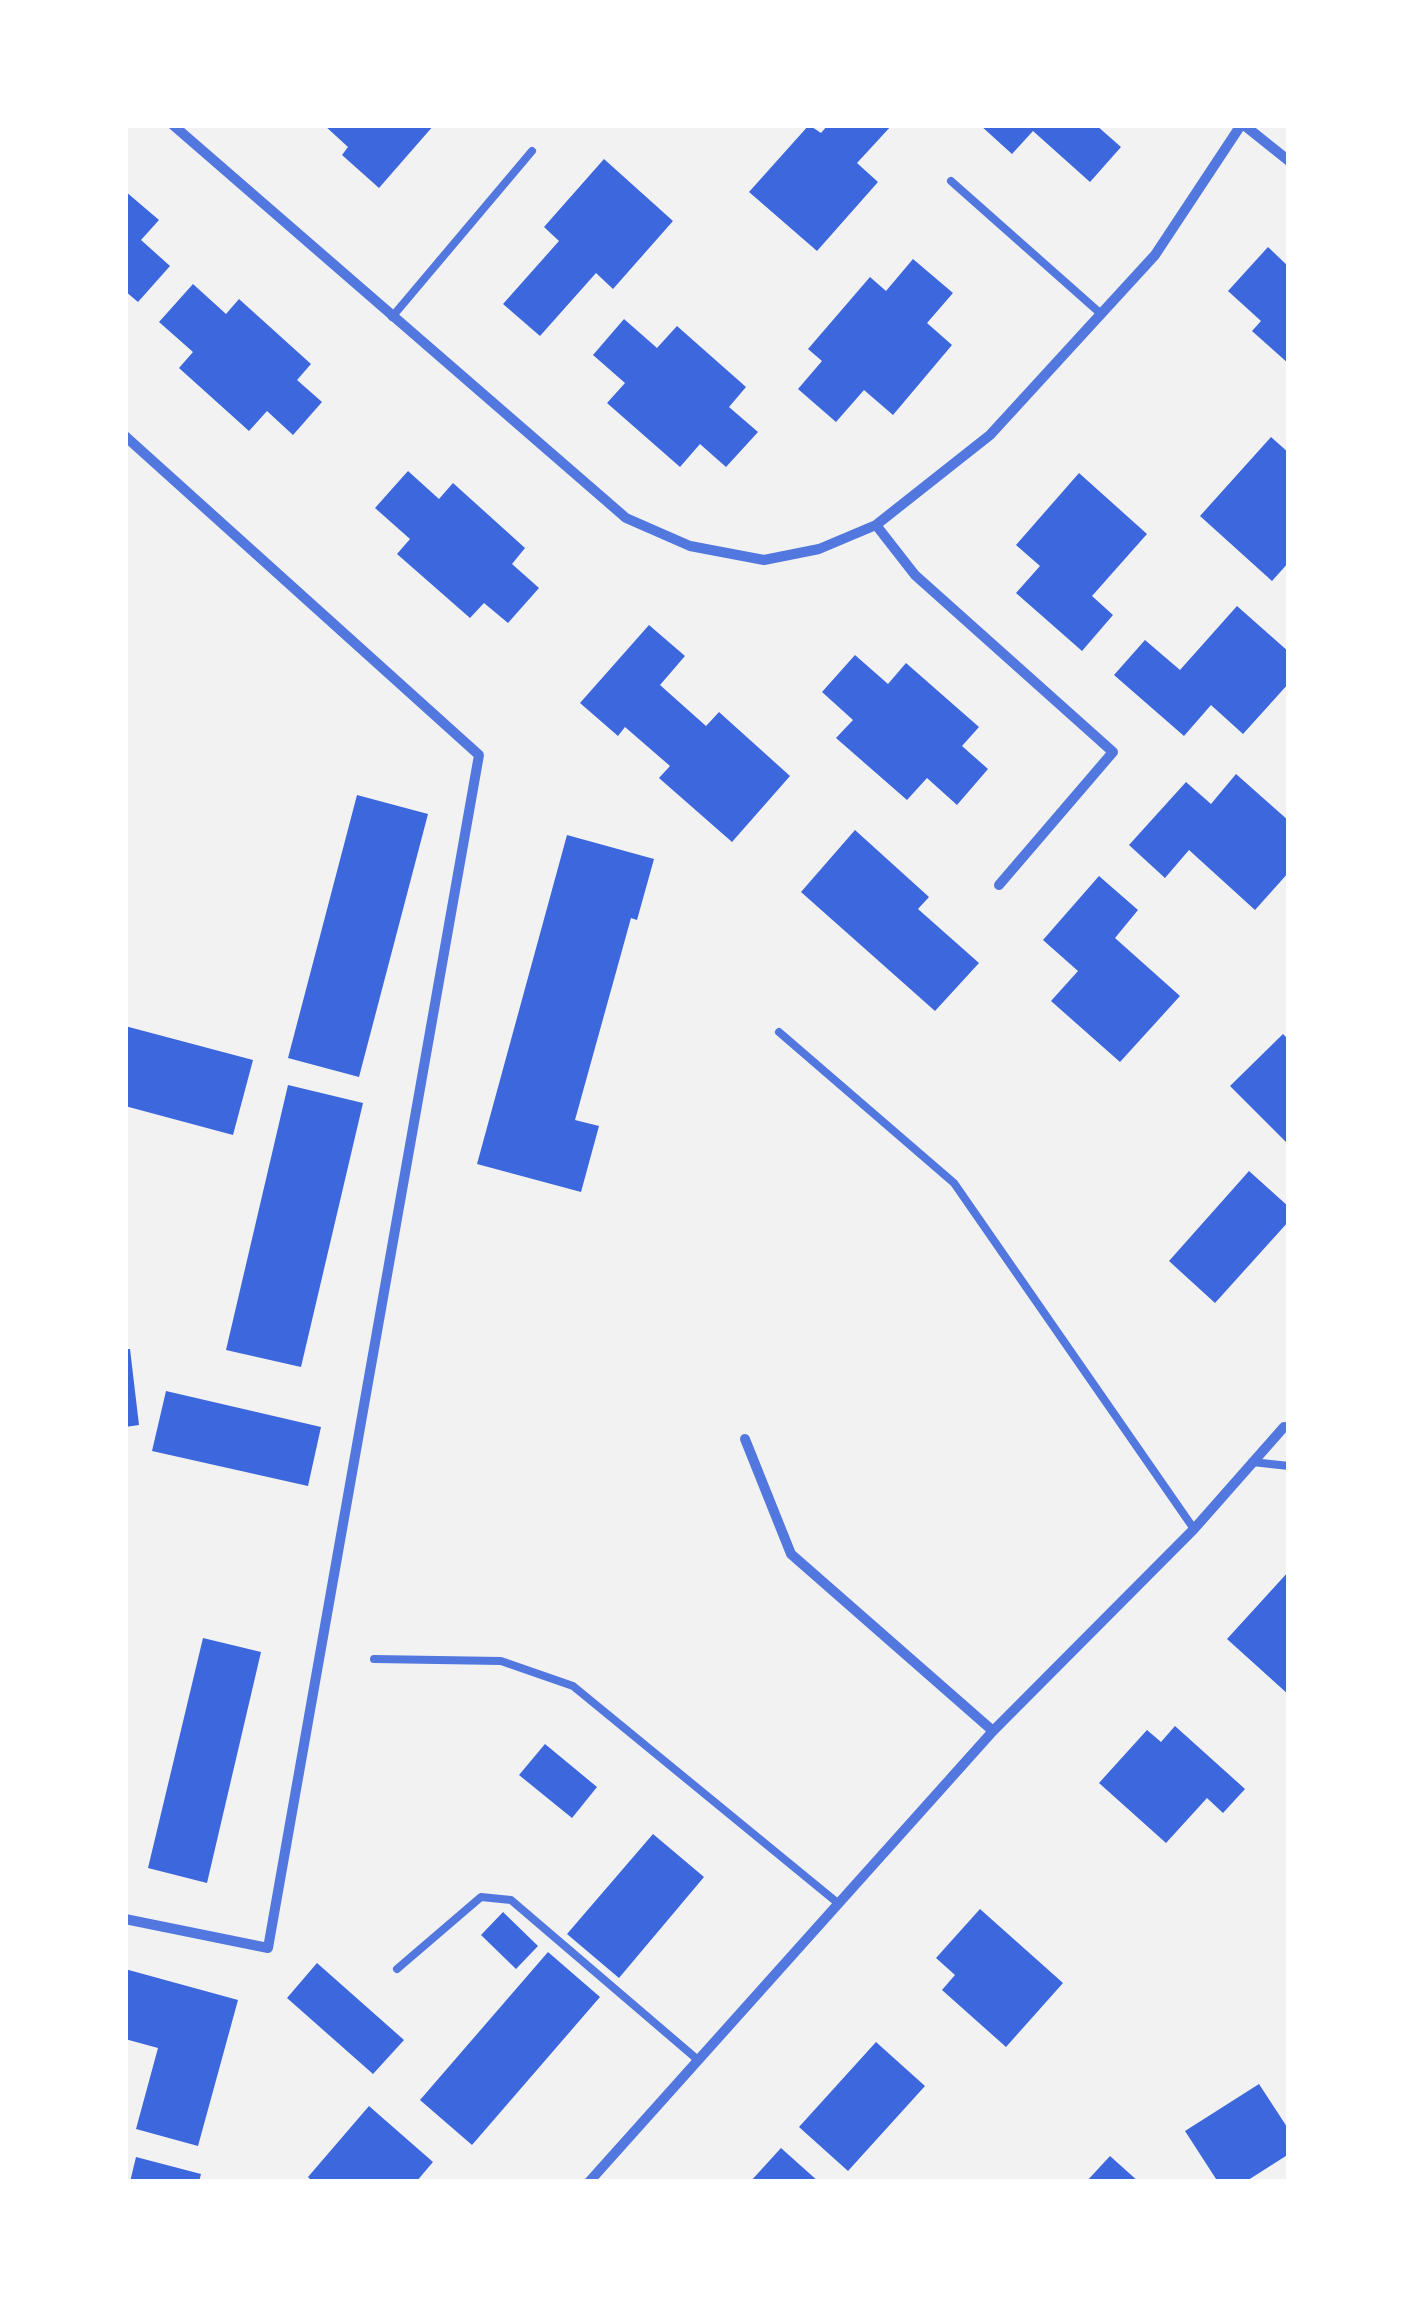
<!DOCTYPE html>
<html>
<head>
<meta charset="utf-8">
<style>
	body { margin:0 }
	#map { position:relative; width:1414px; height:2307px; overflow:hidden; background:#f2f2f2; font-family:Overpass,sans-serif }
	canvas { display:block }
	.frame { position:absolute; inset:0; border:128px solid #fff; pointer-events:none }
</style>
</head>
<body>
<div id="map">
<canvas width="1414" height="2307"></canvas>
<div class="frame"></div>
</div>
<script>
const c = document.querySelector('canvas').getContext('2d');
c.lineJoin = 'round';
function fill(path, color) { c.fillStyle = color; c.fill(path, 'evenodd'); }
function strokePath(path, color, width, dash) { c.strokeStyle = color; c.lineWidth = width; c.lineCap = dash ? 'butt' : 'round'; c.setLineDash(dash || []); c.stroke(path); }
fill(new Path2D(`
	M324 125H434L379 188 342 155 348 147Z
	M809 125 821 133 828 125H892L857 163 878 182 817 251 749 192Z
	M980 125H1096L1121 147 1090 182 1033 131 1012 154Z
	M604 159 673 221 613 289 596 273 540 336 503 304 559 241 544 227Z
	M125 191 159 220 141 240 170 266 138 302 125 291Z
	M1268 247 1289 267V364L1252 331 1261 321 1228 291Z
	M913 259 953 293 927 323 952 345 893 415 864 390 836 422 798 389 822 361 808 349 870 277 886 291Z
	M193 284 226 314 239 299 311 364 297 380 322 402 293 435 267 411 249 431 179 368 193 352 159 322Z
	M624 319 657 348 677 326 746 387 729 407 758 432 726 467 700 444 680 467 607 403 625 383 593 355Z
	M1271 437 1289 453V562L1272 581 1200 516Z
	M408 471 439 499 453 483 525 548 512 564 539 588 508 623 484 603 470 618 397 554 410 539 375 508Z
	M1079 473 1147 534 1092 596 1113 615 1082 651 1016 593 1040 566 1016 545Z
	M1237 606 1289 652V683L1243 734 1211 705 1184 736 1114 675 1145 640 1180 670Z
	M649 625 685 656 660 685 706 726 719 712 790 776 732 842 659 778 670 766 625 727 618 736 580 703Z
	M855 655 888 684 906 663 979 727 962 746 988 769 957 805 927 778 907 800 836 738 853 720 822 692Z
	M1236 774 1289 821V872L1255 910 1189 850 1165 878 1129 845 1186 782 1211 804Z
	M357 795 428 814 359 1077 288 1058Z
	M855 830 929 897 918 909 979 963 935 1011 801 892Z
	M567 835 654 859 637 920 631 918 575 1120 599 1126 581 1192 477 1164Z
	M1099 876 1138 910 1115 938 1180 996 1120 1062 1051 1001 1078 971 1043 940Z
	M125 1026 253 1060 233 1135 125 1106Z
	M1283 1034 1289 1040V1145L1230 1086Z
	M288 1085 363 1103 301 1367 226 1350Z
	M1249 1171 1289 1207V1221L1215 1303 1169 1261Z
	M125 1349H130L139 1425 125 1427Z
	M166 1391 321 1427 308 1486 152 1451Z
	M1289 1571V1695L1227 1639Z
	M203 1638 261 1652 207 1883 148 1868Z
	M1175 1726 1245 1789 1223 1813 1207 1798 1166 1843 1099 1783 1147 1730 1161 1742Z
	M545 1744 597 1787 572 1818 519 1775Z
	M653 1834 704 1877 619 1978 567 1934Z
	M980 1909 1063 1983 1006 2047 942 1990 955 1975 936 1958Z
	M503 1912 538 1946 516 1969 481 1935Z
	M548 1952 600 1997 472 2145 420 2100Z
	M317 1963 404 2040 373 2074 287 1998Z
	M125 1969 238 2000 198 2146 136 2129 158 2048 125 2039Z
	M876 2042 925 2086 848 2171 799 2127Z
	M1259 2084 1289 2130V2154L1245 2182H1218L1185 2131Z
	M369 2106 433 2162 416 2182H313L308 2177Z
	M781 2148 819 2182H750Z
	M1110 2156 1139 2182H1086Z
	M136 2157 201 2174 199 2182H130Z`), '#3d67dc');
strokePath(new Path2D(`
	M951 181 1100 313
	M392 317 532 151
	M779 1032 954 1183 1194 1529
	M1252 1462 1289 1466
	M374 1659 501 1661 573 1686 839 1904
	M397 1969 481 1897 511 1900 698 2060`), '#5277de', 8);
strokePath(new Path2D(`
	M173 125 626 518 690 546 764 560 819 549 876 525 990 435 1155 255 1241 125
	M1244 125 1289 161
	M125 436 479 755 268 1948 125 1919
	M876 525 915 575 1113 752 999 885
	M745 1439 791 1554 993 1731
	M589 2182 993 1731 1194 1529 1284 1427`), '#5277de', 10);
</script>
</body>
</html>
